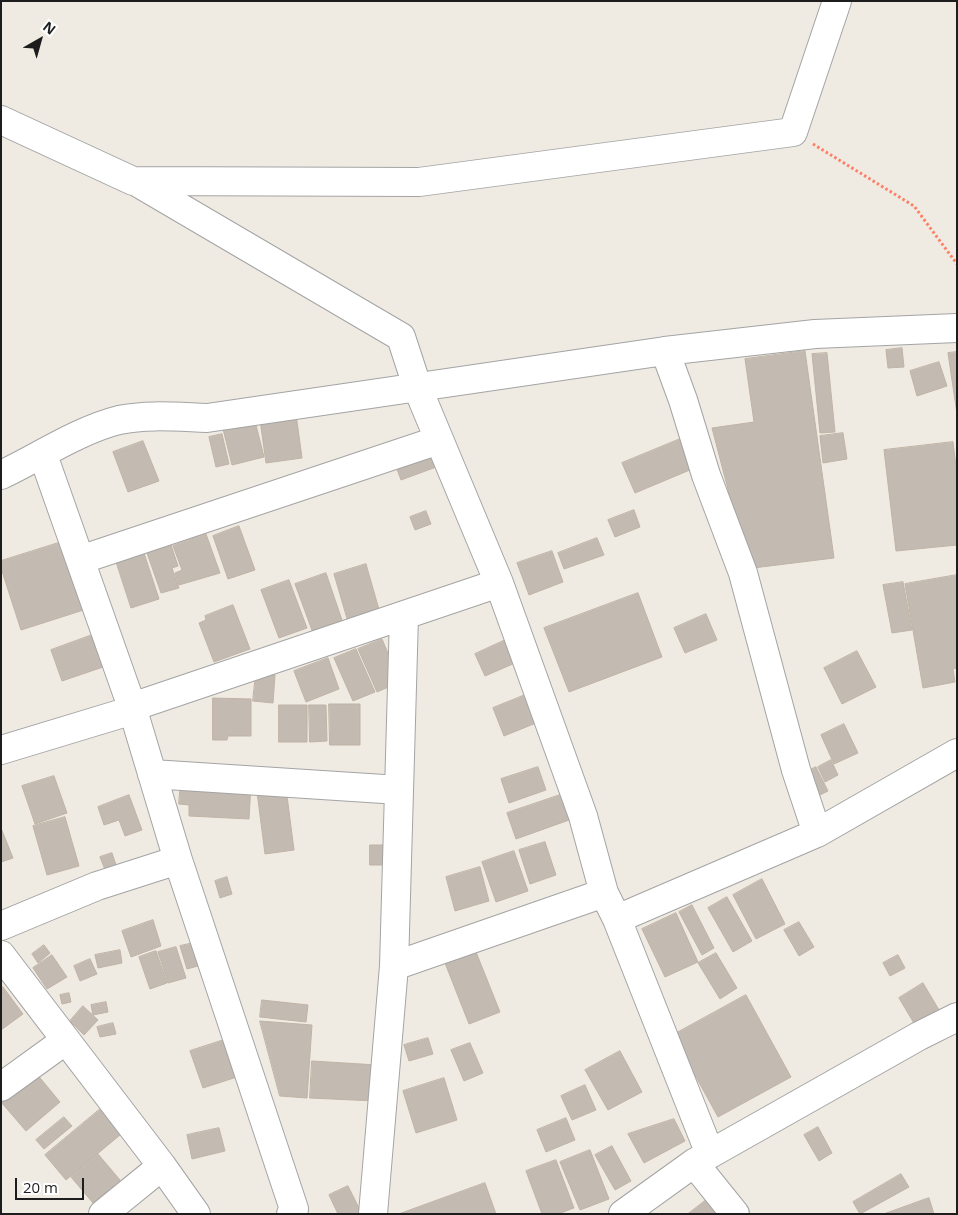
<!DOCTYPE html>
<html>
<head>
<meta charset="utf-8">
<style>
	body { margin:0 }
	#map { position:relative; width:958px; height:1215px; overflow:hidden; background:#efebe3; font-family:"Open Sans",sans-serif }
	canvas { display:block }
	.frame { position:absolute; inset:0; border:2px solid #1d1d1d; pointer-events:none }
	.north { position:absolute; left:15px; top:15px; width:50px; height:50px; -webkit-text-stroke:4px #fff; paint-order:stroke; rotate:38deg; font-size:14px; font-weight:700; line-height:20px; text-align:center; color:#1d1d1d }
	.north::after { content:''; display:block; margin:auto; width:18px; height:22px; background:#1d1d1d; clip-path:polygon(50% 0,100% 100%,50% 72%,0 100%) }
	.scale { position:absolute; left:15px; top:1178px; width:69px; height:22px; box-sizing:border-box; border:2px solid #1d1d1d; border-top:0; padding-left:6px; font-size:15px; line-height:18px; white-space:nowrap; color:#1d1d1d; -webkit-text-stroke:4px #fff; paint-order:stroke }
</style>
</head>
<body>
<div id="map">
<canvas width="958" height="1215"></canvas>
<div class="frame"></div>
<div class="north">N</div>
<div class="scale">20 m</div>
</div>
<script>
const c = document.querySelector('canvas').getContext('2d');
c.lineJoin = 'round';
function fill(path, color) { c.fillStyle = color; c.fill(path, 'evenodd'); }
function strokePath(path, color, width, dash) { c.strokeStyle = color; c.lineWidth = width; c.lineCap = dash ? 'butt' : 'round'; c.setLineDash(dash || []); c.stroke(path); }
const building = new Path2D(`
	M902 348 904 367 888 368 886 350Z
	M805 351 834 558 753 568 748 566 712 428 754 422 745 359Z
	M957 352V414L948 353Z
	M827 353 835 432 820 433 812 354Z
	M939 362 947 386 917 396 910 371Z
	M296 414 302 458 266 463 260 420Z
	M254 417 264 457 232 465 222 425Z
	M843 433 847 459 823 463 820 436Z
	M222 434 229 464 216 467 209 437Z
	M685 437 697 467 635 493 622 463Z
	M143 441 159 481 128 492 113 452Z
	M953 442 957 474V545L896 551 884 450Z
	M433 451 439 466 401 480 395 464Z
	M634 510 640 527 615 537 608 520Z
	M426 511 431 524 415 530 410 517Z
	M239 526 255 570 228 579 213 536Z
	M206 534 220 573 179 585 175 573 182 570 173 546Z
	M597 538 604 555 564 569 558 553Z
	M71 539 93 607 21 630 1 568V561Z
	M171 545 178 566 172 568 179 588 161 593 147 553Z
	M552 551 563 582 529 595 517 563Z
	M144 553 159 599 131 608 116 562Z
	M366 564 380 613 348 622 334 574Z
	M326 573 343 623 313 633 295 584Z
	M957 575V668L953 669 955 682 923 688 905 584Z
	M289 580 307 628 279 638 261 590Z
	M903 582 912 630 892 633 883 585Z
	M638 593 662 657 569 692 544 628Z
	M233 605 250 649 214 662 199 623 206 620 205 616Z
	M706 614 717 640 685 653 674 628Z
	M95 634 106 666 62 681 51 650Z
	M512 637 522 660 485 676 475 654Z
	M382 639 400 682 377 692 358 649Z
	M356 649 375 692 353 701 334 658Z
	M857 651 876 687 842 704 824 668Z
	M328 658 339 689 306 702 294 671Z
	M256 673 275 675 273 703 253 701Z
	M530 693 541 721 504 736 493 708Z
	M213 698 251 699V736H228L227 740H213Z
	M329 704H360V745H330Z
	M279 705H307V742H279Z
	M309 705H326L327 741 310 742Z
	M844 724 858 753 834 764 821 735Z
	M831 760 838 775 825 782 818 767Z
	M538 767 546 790 509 803 501 779Z
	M816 767 828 791 818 796 806 772Z
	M54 776 67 813 35 824 22 786Z
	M181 781 251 784 249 819 189 816V805L179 804Z
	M286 788 294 850 265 854 257 792Z
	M563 794 572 819 516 839 507 813Z
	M129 795 142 830 125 836 119 820 104 825 98 807Z
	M65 817 79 866 47 875 33 826Z
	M1 828 13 858 1 862Z
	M545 842 556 875 530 884 519 850Z
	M370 845H383L382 865H370Z
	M514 851 528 891 496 902 482 862Z
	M112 853 118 871 107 875 100 857Z
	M480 867 489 901 455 911 446 877Z
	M227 877 232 894 220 898 215 881Z
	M762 879 785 924 756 939 733 895Z
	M727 897 752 941 733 952 708 908Z
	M692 905 714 948 702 955 679 912Z
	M676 913 698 962 665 977 642 929Z
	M153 920 161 946 131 957 122 931Z
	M799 922 814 947 799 956 784 930Z
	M198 942 205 964 187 969 180 946Z
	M44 945 50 953 38 963 32 954Z
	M176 947 186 978 168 983 158 952Z
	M120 950 122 963 98 968 95 955Z
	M156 951 167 983 150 989 139 957Z
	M476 952 500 1012 469 1024 445 963Z
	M716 953 737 988 720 999 698 963Z
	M52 955 67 977 47 989 33 968Z
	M898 955 905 968 890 976 883 963Z
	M90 959 97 974 80 981 74 966Z
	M923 983 939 1010 915 1025 899 998Z
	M3 987 23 1014 1 1030V988Z
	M69 993 71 1002 62 1004 60 995Z
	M746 995 791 1077 718 1117 673 1035Z
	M262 1000 308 1005 306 1022 260 1017Z
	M106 1002 108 1012 93 1015 91 1005Z
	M83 1006 98 1020 84 1035 70 1021Z
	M260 1021 312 1025 307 1098 280 1096Z
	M113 1023 116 1034 100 1037 97 1027Z
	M428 1038 433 1054 409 1061 404 1045Z
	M227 1039 240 1076 203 1088 190 1051Z
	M470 1043 483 1073 464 1081 451 1050Z
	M620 1051 642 1092 608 1110 585 1070Z
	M312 1061 377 1065 375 1101 310 1098Z
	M36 1073 60 1102 26 1131 1 1102Z
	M444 1078 457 1120 416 1133 403 1091Z
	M585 1085 596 1110 572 1120 561 1096Z
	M105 1105 126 1130 66 1180 45 1155Z
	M64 1117 72 1126 44 1149 36 1140Z
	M566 1118 575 1140 546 1152 537 1130Z
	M674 1119 685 1141 644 1163 628 1134Z
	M818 1127 832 1153 819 1161 804 1135Z
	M219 1128 225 1151 192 1159 187 1135Z
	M612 1146 631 1181 615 1190 595 1155Z
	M590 1150 609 1199 580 1210 560 1162Z
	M98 1154 120 1180 93 1203 71 1177Z
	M556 1160 574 1208 558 1214H542L526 1171Z
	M901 1174 909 1187 860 1214 853 1202Z
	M485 1183 496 1214H399Z
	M348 1186 362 1214H338L329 1195Z
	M710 1197 723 1214H688Z
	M929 1198 934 1214H884Z`);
fill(building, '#c3bab2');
strokePath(building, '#c0b3a5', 1);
const minor = new Path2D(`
	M1 120 133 181 419 182 793 132 837 1
	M135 181 401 337 418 389 499 583
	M1 475C39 457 79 430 119 420 148 414 178 417 207 418L665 351
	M80 560 439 440
	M1 750 120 714 132 707 499 583 583 816 604 893 617 919 710 1154
	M152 774 399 790
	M817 833 957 753
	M178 860 294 1209 291 1214
	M617 919 817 833 796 770 743 573 706 475 683 400 665 351 815 334 957 328
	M1 926 97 886 178 860 132 707 43 455
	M1 955 162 1166 103 1214
	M394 966 604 893
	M1 1087 66 1040
	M694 1163 735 1214
	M162 1166 196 1214
	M373 1214 394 966 404 616
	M623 1214 694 1163 919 1036 957 1017`);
strokePath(minor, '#a4a4a4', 30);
strokePath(new Path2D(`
	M813 144 914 206 957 264`), '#fc8067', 3, [2.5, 2.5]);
strokePath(minor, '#fff', 28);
</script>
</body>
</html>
